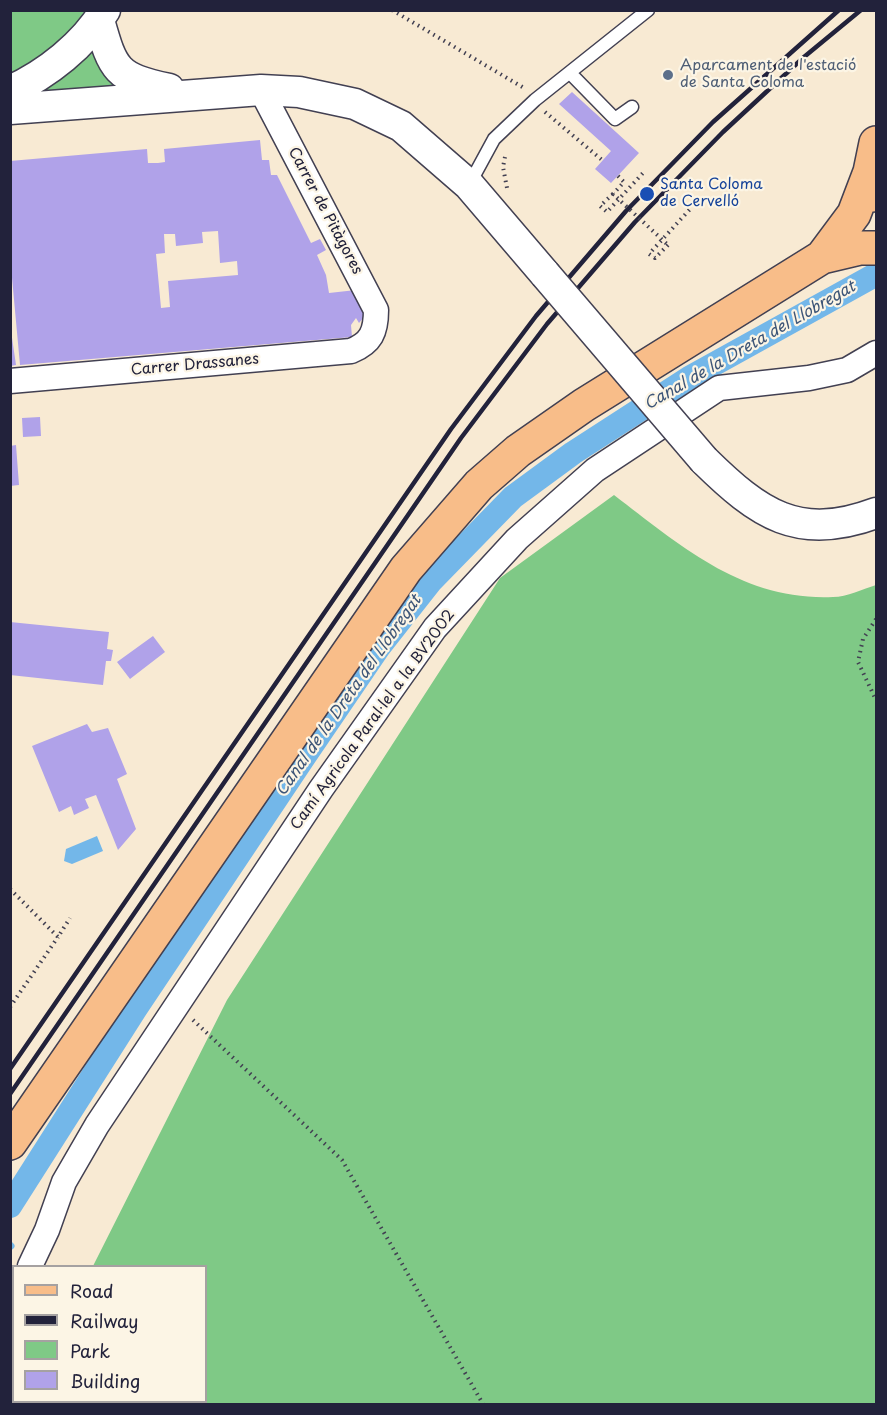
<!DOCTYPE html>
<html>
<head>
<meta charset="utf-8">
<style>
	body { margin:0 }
	#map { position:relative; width:887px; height:1415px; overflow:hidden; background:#f8ead3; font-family:"Playpen Sans",sans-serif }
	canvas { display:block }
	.frame { position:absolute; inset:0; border:12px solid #22223b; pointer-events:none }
	.legend { position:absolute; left:12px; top:1265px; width:195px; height:138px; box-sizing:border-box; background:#fcf5e5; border:2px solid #a5a1a1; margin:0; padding:8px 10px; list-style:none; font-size:18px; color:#22223b }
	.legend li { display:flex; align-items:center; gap:12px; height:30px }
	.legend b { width:30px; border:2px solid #a5a1a1 }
</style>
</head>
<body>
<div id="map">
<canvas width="887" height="1415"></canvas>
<div class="frame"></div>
<ul class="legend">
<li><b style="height:8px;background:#f8bd89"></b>Road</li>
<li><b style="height:8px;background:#22223b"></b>Railway</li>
<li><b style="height:16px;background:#7fc986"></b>Park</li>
<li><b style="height:16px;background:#b0a2e9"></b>Building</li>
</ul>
</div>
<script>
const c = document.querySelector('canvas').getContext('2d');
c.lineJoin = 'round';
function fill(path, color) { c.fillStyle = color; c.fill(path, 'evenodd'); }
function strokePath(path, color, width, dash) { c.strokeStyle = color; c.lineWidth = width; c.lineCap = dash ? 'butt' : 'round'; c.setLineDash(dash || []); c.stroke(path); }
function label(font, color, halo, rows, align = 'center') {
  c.font = font + ' "Playpen Sans",sans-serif'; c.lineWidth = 4.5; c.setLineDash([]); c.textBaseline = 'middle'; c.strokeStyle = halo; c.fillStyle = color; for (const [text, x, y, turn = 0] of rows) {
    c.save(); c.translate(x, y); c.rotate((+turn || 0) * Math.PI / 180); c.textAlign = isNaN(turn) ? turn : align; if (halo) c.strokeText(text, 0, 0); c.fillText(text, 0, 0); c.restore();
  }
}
fill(new Path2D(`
	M11 11H88C70 41 39 59 11 78Z
	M91 50 95 52 114 86 43 100 40 90Z
	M614 495C681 546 743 601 833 597 847 597 863 589 876 585V1404H11V1385L13 1381 14 1402H206V1266H93L227 1000 500 578Z`), '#7fc986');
fill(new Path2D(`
	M97 836 103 851 72 864 64 861 66 849Z`), '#73b7e9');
strokePath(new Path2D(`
	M10 1245 11 1246
	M110 1402 112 1404`), '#73b7e9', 7);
strokePath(new Path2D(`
	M10 1206 136 1008 304 757 379 647 431 581 513 497 573 453 689 378 875 275`), '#73b7e9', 24);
fill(new Path2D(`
	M572 92 639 153 611 183 595 169 611 151 559 104Z
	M260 140 262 160H269L271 175H277L311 243 320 239 326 250 317 255 326 275 329 293 356 290 369 311 359 323 356 318 351 325 352 337 20 365 10 256V161L147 149 148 163H158L165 162 164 149ZM218 231 220 263 237 261 238 275 168 281 170 307 161 308 156 254 165 253 164 234H175L176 246 203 243 202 232Z
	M10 324 16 365 10 366Z
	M40 417 41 436 23 437 22 418Z
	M16 445 19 485 10 486V446Z
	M10 622 109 632 107 649 113 650 111 661H106L103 685 10 675Z
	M153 636 165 652 130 679 117 662Z
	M87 724 92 732 108 728 127 774 117 779 136 829 118 850 96 795 85 799 89 808 74 815 71 806 59 812 32 746Z`), '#b0a2e9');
const service = new Path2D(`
	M570 73 615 119 632 107
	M469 185 494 139 535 100 648 10`);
const minor = new Path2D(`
	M10 381 351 351C371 343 376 332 376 310L261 90
	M30 1266 47 1230 64 1182 97 1125 321 789 435 628 517 539 595 470 719 388 809 378 847 370 876 353
	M10 1300 14 1295`);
const tertiary = new Path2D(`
	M99 20C113 70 116 78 169 89
	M10 91C47 74 84 45 105 10
	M10 109 261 90 299 92 355 104 401 126 469 185 545 274
	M704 460C759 514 798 542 876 513`);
const primary = new Path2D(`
	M873 195 870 172 876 143
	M822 257 854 214 870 172
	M10 1143 406 569 479 485 518 451 584 405 822 257 860 248H876`);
strokePath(service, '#424052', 15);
strokePath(minor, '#424052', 27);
strokePath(tertiary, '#424052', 33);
strokePath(primary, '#424052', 36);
strokePath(new Path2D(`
	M392 10 524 88
	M545 112 602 160
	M505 157 503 167 507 188
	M613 194 600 206 607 212 643 173
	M668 245 655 258 649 254 692 207
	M876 619 863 639 858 662 876 700
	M10 889 58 937 70 918
	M10 1007 58 937
	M193 1020 342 1160 483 1404`), '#424052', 4, [1.5, 4.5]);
strokePath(service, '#fff', 12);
strokePath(minor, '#fff', 24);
strokePath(tertiary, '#fff', 30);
strokePath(primary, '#f8bd89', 33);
strokePath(new Path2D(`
	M10 1069 451 429 536 316 626 211 713 122 839 10
	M10 1094 461 438 547 324 635 222 723 132 804 57 861 10`), '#22223b', 4.5);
const tertiaryBridge = new Path2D(`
	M545 274 704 460`);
strokePath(tertiaryBridge, '#424052', 33, []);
strokePath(new Path2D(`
	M618 176 624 182 613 194 668 245`), '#424052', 4, [1.5, 4.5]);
strokePath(tertiaryBridge, '#fff', 30);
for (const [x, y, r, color] of [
	[668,75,6,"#5c6f8a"],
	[647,194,8,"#1a4fb4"]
]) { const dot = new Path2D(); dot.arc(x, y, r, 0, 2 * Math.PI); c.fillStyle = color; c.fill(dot); strokePath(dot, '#fcf5e5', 2); }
label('15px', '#4e5e75', '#fcf5e5', [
	["Aparcament de l'estació",680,66],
	["de Santa Coloma",680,83]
], 'left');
label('15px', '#164399', '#fcf5e5', [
	["Santa Coloma",660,185],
	["de Cervelló",660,202]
], 'left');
label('15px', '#22223b', '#fcf5e5', [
	["Carrer de Pitàgores",325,211,62],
	["Carrer Drassanes",195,365,-5],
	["Camí Agricola Paral·lel a la BV2002",373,720,-54]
]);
label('italic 16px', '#3e5678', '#fcf5e5', [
	["Canal de la Dreta del Llobregat",750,346,-30],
	["Canal de la Dreta del Llobregat",349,696,-55]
]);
</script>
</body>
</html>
